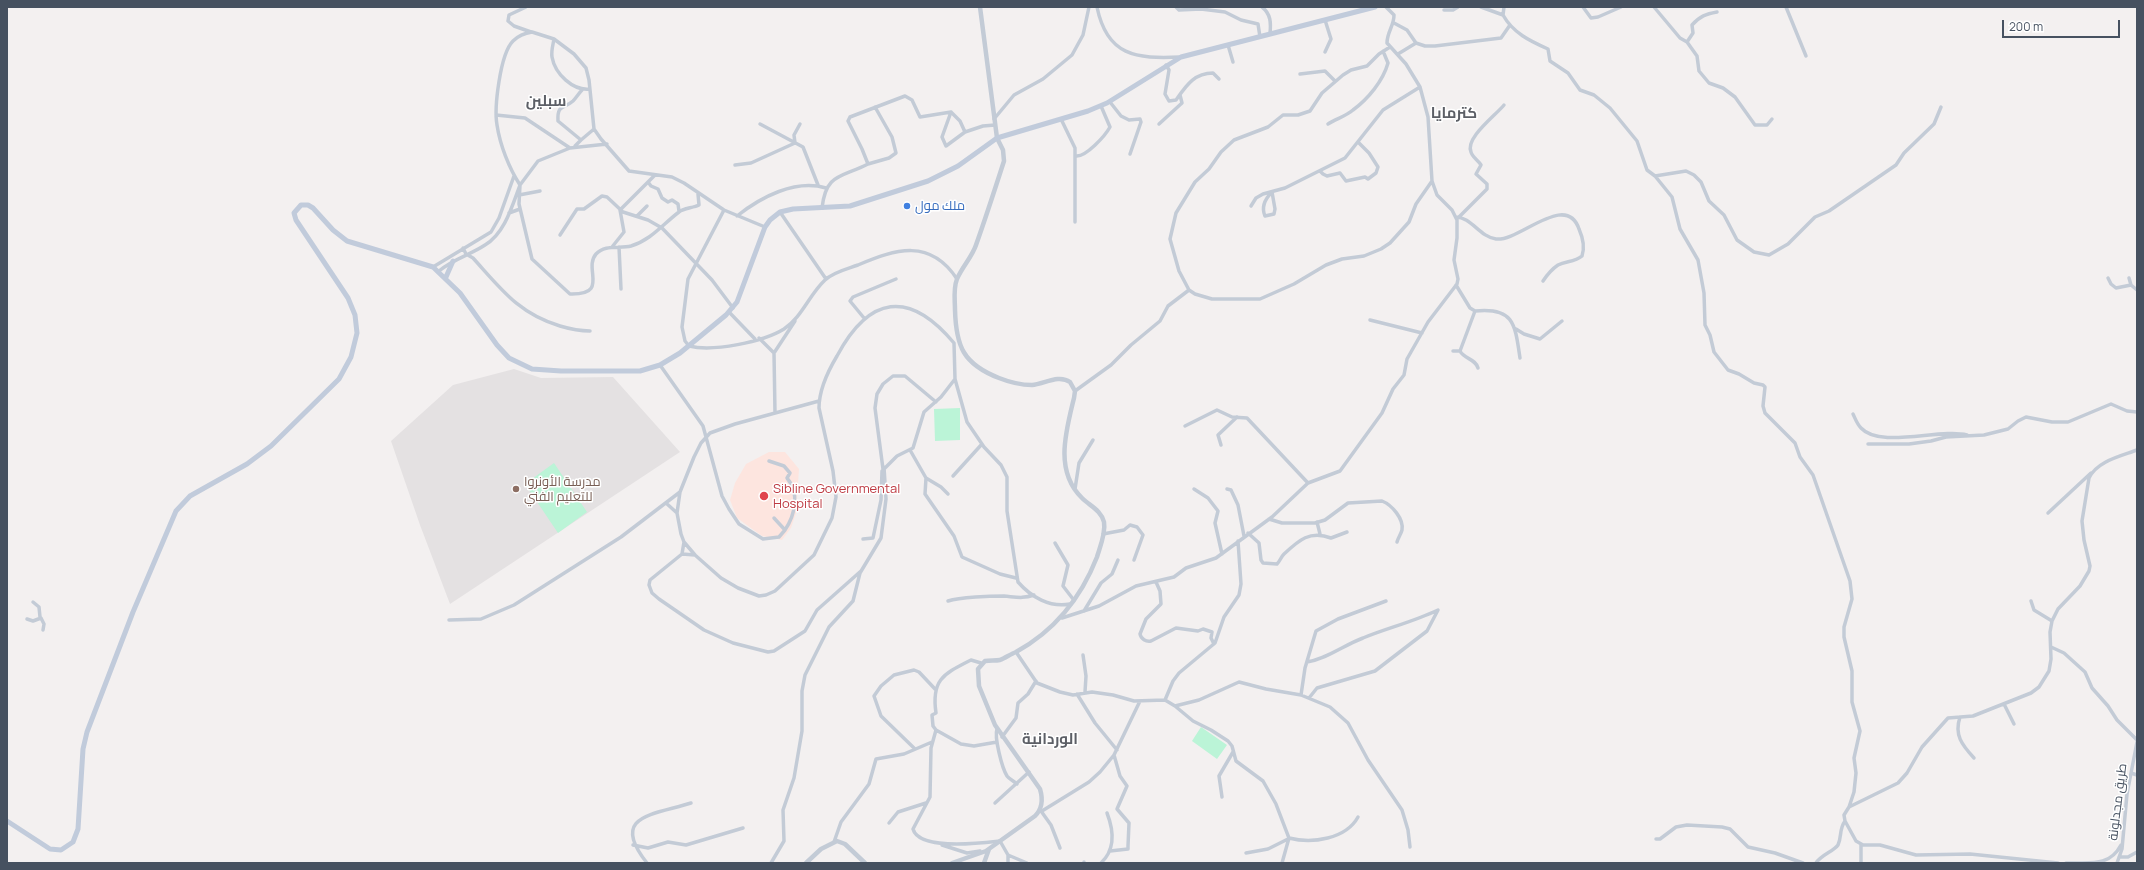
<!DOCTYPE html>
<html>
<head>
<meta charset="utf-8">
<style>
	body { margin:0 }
	#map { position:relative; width:2144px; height:870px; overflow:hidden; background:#f3f0f0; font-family:Manrope,sans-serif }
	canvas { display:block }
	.frame { position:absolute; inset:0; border:8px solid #465160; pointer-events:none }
	.scale { position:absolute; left:2002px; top:20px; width:118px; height:18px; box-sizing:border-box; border:2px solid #465160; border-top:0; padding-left:5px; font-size:12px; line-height:14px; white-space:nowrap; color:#465160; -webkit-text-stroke:3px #fff; paint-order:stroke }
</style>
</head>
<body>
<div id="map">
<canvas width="2144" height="870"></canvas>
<div class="frame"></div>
<div class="scale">200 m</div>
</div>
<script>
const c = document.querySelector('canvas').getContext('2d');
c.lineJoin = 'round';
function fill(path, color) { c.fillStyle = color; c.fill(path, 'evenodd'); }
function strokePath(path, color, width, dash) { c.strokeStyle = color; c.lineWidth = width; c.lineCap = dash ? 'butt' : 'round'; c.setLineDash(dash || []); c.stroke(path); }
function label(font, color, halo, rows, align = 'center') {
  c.font = font + ' Manrope,Cairo,sans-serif'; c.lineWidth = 3; c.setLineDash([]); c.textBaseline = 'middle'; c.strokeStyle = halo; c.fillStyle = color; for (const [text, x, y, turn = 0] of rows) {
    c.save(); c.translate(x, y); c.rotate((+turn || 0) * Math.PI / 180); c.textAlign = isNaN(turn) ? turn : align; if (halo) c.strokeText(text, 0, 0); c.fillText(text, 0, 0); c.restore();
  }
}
fill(new Path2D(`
	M514 369 541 378 613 377 680 452 450 604 420 525 391 441 453 385Z`), '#e4e1e2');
fill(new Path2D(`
	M769 452H785L799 469 796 513 791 528 782 540 762 536 737 518 730 500 735 483 746 464Z`), '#fde5df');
fill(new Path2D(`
	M960 408V440L935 441 934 409Z
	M554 463 587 512 558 533 525 484Z
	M1201 727 1227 745 1217 759 1192 741Z`), '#bbf4d7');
strokePath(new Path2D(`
	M526 7 509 15 508 21 514 26 531 32
	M1097 7C1107 56 1136 59 1180 57
	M1176 7 1179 10 1201 9 1225 12 1241 20 1258 24 1260 37
	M1262 7C1271 14 1271 23 1270 34
	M1481 7 1503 15
	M1504 7 1503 15C1513 33 1530 41 1548 49L1550 61 1568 73 1580 90 1594 95 1610 108 1637 141 1647 170 1655 176 1672 197 1680 229 1698 260 1704 293 1705 325 1710 335 1714 352 1728 370 1739 374 1754 383 1763 385 1765 387 1763 406 1765 413 1795 443 1800 457 1813 475 1850 581 1852 599 1844 627V637L1852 671V702L1860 731 1854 758 1856 773 1854 792 1849 807 1844 815 1845 821 1856 841 1863 845H1880L1916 855 1970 854 2058 863
	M1583 7 1591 18 1598 17 1621 7
	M1654 7 1680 38 1687 42 1697 56 1699 71 1709 83 1723 88 1735 97 1755 125H1767L1772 119
	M1786 7 1806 56
	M1444 10H1453L1458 7
	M1325 20 1331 39 1325 52
	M1394 23 1407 30 1416 43
	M554 39C553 45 551 51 552 57 555 74 573 91 590 89
	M1687 42 1693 33 1692 25C1700 16 1706 14 1717 12
	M1228 45 1233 62
	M1398 54 1416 43 1425 46H1435L1501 38 1510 25
	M1166 65 1169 70 1165 94 1169 101 1176 100C1186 86 1194 73 1213 73L1219 79
	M1300 74 1325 71 1335 81
	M1110 102 1121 116 1129 120 1140 119 1141 122 1130 154
	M951 112 942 137 946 146 965 132 983 126 995 125
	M496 115 525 118 570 148
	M994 119 1014 95 1043 79 1072 55 1083 35 1089 7
	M1061 119 1075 148V222
	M760 124 803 147 818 185
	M1159 124 1182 103 1180 95
	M1328 124C1336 119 1346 116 1353 110 1368 99 1383 81 1388 63L1383 51
	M581 140 594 129
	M607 144 570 148 538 161 520 185 519 204 532 259 570 294C610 295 583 269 596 254 605 244 620 249 631 246 651 240 663 224 679 212 683 208 693 208 699 205L698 194
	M575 146 581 140 558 121C557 104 564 109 573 101 576 98 579 93 582 90
	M1076 156C1086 157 1105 136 1110 127L1101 106
	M868 164 889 158 896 153 892 137 875 107
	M735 165 751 163 795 143 794 135 800 124
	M1320 171 1323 174 1327 176 1340 173 1346 181 1365 177 1368 179 1376 173 1378 167 1369 153 1358 142
	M1655 176 1686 171 1694 175 1701 182 1709 201 1724 215 1737 240 1754 252 1769 255 1788 244 1815 217 1829 211 1896 165 1904 153 1934 124 1941 107
	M648 182 651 186 658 189 662 198 668 202 672 200 678 204 679 211
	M1272 192 1275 209 1274 214 1265 216C1261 207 1266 198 1272 192Z
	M519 195 540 191
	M1251 206 1256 198 1263 194 1285 188 1345 158 1383 110 1420 87
	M822 208C826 173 841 178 868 164L862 149 848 121 850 117 905 96 912 100 920 117 951 112 960 121 965 132
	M620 210 655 175
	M724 210 688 279 682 327 685 341 689 346C713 352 763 342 784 329 802 317 809 295 825 280 833 272 847 269 858 265 896 249 930 238 957 279
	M780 212 826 279
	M509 213 520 209
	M637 216 647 206
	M737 216C761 197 795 179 826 188
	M1456 217C1471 217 1480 237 1496 239 1519 242 1566 191 1579 229 1583 238 1585 247 1582 256 1575 262 1566 261 1558 265 1552 269 1547 275 1543 281
	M1459 217 1487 189V184L1476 174 1481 165C1478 160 1472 157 1471 152 1465 138 1495 116 1504 105
	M560 235 577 209H584L602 196 607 197 623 212 648 220 662 228 712 280 733 308
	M612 247 624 232 620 210
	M619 247 621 289
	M463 248 466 254 473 258C501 289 519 314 560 326 570 329 580 331 590 331
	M433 267 491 232 499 218 514 176
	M439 271C453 259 470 255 485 245 505 233 512 206 520 185 509 168 500 145 497 125 494 108 500 54 513 41 518 36 525 33 532 32L554 39 574 54 586 68 589 80 594 129 601 139 629 171 672 177 684 183 724 210 765 227
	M2108 278 2111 284 2116 288 2131 285 2137 290
	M2129 278 2131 285
	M1456 285 1470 308 1475 311C1514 307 1515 324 1520 358
	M1189 290 1195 294 1212 299H1260L1294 284 1326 265 1342 259 1364 256 1381 249 1390 243 1409 222 1416 204 1432 181
	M1475 311 1460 351C1464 359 1476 359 1478 368
	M729 312 755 339
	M864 318 850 301 853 297 896 279
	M1370 320 1422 333
	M1516 329 1524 334 1540 339 1562 321
	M759 338 774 353 775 413
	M1453 351H1460
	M774 353 795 321
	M660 365 703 426 722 496 729 509 739 524 763 539 779 537 785 530 774 518
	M1075 391 1111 365 1131 345 1160 321 1168 306 1189 290 1179 271 1170 239 1176 213 1195 182 1209 169 1221 152 1234 140 1268 127 1283 115H1298L1310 111 1322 93 1343 75 1351 70 1367 66 1379 54 1390 47
	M819 401 735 424 710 433 701 443 694 457 680 492 677 513 681 534 684 542 695 555 721 578 738 588 759 596 766 595 775 591 814 555 832 518 836 497 833 471 819 408C819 390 828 371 837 356 869 296 909 289 954 343L955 379 967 422 984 447 1001 465 1007 477V511L1018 582C1031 597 1050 608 1070 604
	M1853 414C1855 418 1857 424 1861 428 1880 449 1940 428 1967 435
	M1185 426 1217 410 1232 417 1247 418 1308 483
	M1868 444H1909L1931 441 1946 437 1984 435 2008 429 2018 421 2026 417 2052 422H2068L2111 404 2127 411 2137 412
	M1221 445 1218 435 1237 417
	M910 450 926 478 925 494 954 536 962 557 1000 574 1016 578
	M769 461 784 466 790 473 787 478C800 493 795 515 785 530
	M883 469 875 408 877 394 883 384 893 376H905L936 402
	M953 476 982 444
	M926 478 941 487 948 494
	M1075 489 1079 463 1093 440
	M1194 489 1208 498 1218 511 1215 523 1222 554
	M1227 489 1231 490 1238 505 1244 536
	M666 503 677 513
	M2048 513 2091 473
	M1269 519 1282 523H1315L1325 520 1348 503 1382 501C1392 505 1404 519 1402 530 1401 534 1398 538 1397 542
	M1317 522 1320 534
	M1248 533 1259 543 1261 560 1263 563 1277 564C1280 561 1281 557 1284 554 1299 540 1310 530 1331 538L1347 532
	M1103 534 1124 530 1130 525 1137 527 1143 535 1134 560
	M863 539 873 538 881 500 882 471 897 456 913 448 924 412 941 397 955 379
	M684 542 682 554 650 580 649 585 652 593 659 599 704 630 733 643 768 652 774 651 805 631 817 610 861 571
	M1055 543 1068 565 1063 586 1073 599
	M682 554 695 555
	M1156 582 1160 591 1161 604 1146 619 1140 634C1141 639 1146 642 1151 641L1176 628 1198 631 1203 629 1212 632 1211 638 1214 644
	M948 601C960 597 991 596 1004 596 1016 597 1023 599 1034 595
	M2031 601 2034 610 2052 621
	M33 602 39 607 40 617
	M1084 611 1101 583 1112 574 1118 560
	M1062 618 1099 606 1136 586 1174 577 1186 568 1216 558 1272 517 1308 483 1340 471 1382 413 1393 389 1404 375 1407 359 1428 322 1457 284 1458 279 1454 260 1457 238V220L1452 210 1437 195 1432 181 1428 117 1420 87 1406 64 1387 43C1387 32 1394 26 1394 15L1386 7
	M27 619 33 621 41 618 44 624 43 630
	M449 620 481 619 514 605 621 537 680 492
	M2051 647 2064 653 2085 672 2092 688 2108 706 2117 720 2137 740
	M1016 652 1037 683 1060 692 1073 695 1092 692 1113 695 1134 701 1165 700 1173 681 1179 673 1215 643 1224 617 1239 595 1241 584 1238 541
	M1083 655 1086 676 1085 692
	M1307 662C1327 659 1344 645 1363 638 1387 628 1413 622 1438 610L1427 631 1375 671 1317 688 1309 698
	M981 663 971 660C944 674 931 679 936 713L932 715 933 726 936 730 931 748 930 797 913 829C919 851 982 843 1000 841L1008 855V863
	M1077 694 1095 723 1117 750
	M1301 695 1305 668 1316 631 1338 619 1386 601
	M1165 700 1175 706 1193 721 1211 730 1228 741 1232 746 1236 761 1263 781 1276 804 1289 838 1282 863
	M2004 704 2014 724
	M1175 706 1199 700 1239 682 1266 689 1301 695 1330 707 1348 723 1368 760 1402 810 1408 830 1410 847
	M1960 717C1954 735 1962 745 1974 758
	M997 729C994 737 1002 768 1007 776 1009 779 1014 781 1017 784
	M936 730 961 744 974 746 997 742
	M1002 737 1016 718 1018 703 1028 694 1036 681
	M914 748 881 716 874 696 881 686 894 675 914 670 919 672 935 689
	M2131 773 2137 775
	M1222 797 1219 776 1233 752
	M995 803 1029 772
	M1849 807 1898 783 1907 773 1922 747 1948 718 1973 716 2031 693 2039 687 2049 671 2051 659 2050 632 2052 621 2058 609 2080 586 2089 571 2090 566 2084 540 2082 521 2089 478C2097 461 2121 456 2137 450
	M1041 811 1051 825 1060 848
	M1042 811 1089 782 1100 772 1114 755 1140 701
	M889 823 898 812 926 803
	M1289 838C1312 844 1346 839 1358 817
	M1656 839H1660L1676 827 1687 825 1722 827 1730 829 1748 847 1775 853 1803 863
	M834 842 841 822 869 784 876 759 904 754 932 742
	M633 845 648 848 668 842 686 845 743 828
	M942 845 967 853 980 851
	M1110 851 1128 849V846L1129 823 1117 809 1127 786 1120 776 1114 755
	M1246 853 1268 849 1288 839
	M1008 855 1027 863
	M2119 857H2128L2137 852
	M1084 862V863
	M647 863C609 815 653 815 691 803
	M771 863 784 841 783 810 794 778 802 731V691L805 675 829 627 853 601 860 573 881 538 886 499 884 467
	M1101 863C1116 849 1114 831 1107 813
	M1816 863C1821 855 1834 851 1838 845 1842 836 1839 829 1845 821
	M1861 863V845
	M2066 863C2088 862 2109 868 2121 845
	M2117 863 2122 849 2127 794 2137 742`), '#c3cbd6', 3.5);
strokePath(new Path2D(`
	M806 863 821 849 837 841 845 844 865 863
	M952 863 986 851 1035 816C1043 808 1043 799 1040 789L995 725 979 686 978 669 985 661C990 660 995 661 1000 660 1005 658 1011 654 1016 652 1054 631 1081 598 1097 557 1100 547 1106 533 1104 522 1101 510 1090 506 1082 498 1054 471 1066 431 1074 398L1075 391 1070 382C1059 374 1044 384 1032 385 1021 385 1009 382 999 378 963 364 956 346 955 310 955 300 953 289 957 279 962 267 972 257 976 245 986 217 995 189 1004 161L1003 150 997 138 980 7
	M984 863 989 849`), '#c3cbd6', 4.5);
strokePath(new Path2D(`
	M446 277 453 261
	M7 821 50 849 61 850 73 842 78 829 83 749 87 732 133 612 176 511 190 496 247 464 271 446 339 379 351 357 357 333 355 315 348 298 296 220 294 213 301 205H308L313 208 333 230 347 241 433 267 460 293 497 345 509 358 532 369 561 371H640L660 365 680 353 726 315 737 302 765 227 770 220 780 212 793 209 850 206 928 181 958 166 997 138 1088 111 1107 103 1181 57 1375 7`), '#c1cbdb', 5);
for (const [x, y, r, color] of [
	[907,206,4,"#3f7fe0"],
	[516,489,4,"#8d6e63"],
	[764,496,5,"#e0444e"]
]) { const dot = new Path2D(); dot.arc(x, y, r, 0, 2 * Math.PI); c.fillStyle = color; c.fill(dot); strokePath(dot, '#fff', 1.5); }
label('13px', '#366cbe', '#fff', [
	["ملك مول",915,206]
], 'left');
label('13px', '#785e54', '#fff', [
	["مدرسة الأونروا",524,482],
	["للتعليم الفني",524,497]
], 'left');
label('13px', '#be3a42', '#fff', [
	["Sibline Governmental",773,489],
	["Hospital",773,504]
], 'left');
label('13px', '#465160', '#fff', [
	["طريق مجدلونة",2118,802,-83]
]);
label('bold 15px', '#5c5f66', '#fff', [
	["سبلين",546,102],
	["كترمايا",1454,114],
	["الوردانية",1050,740]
]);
</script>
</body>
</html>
